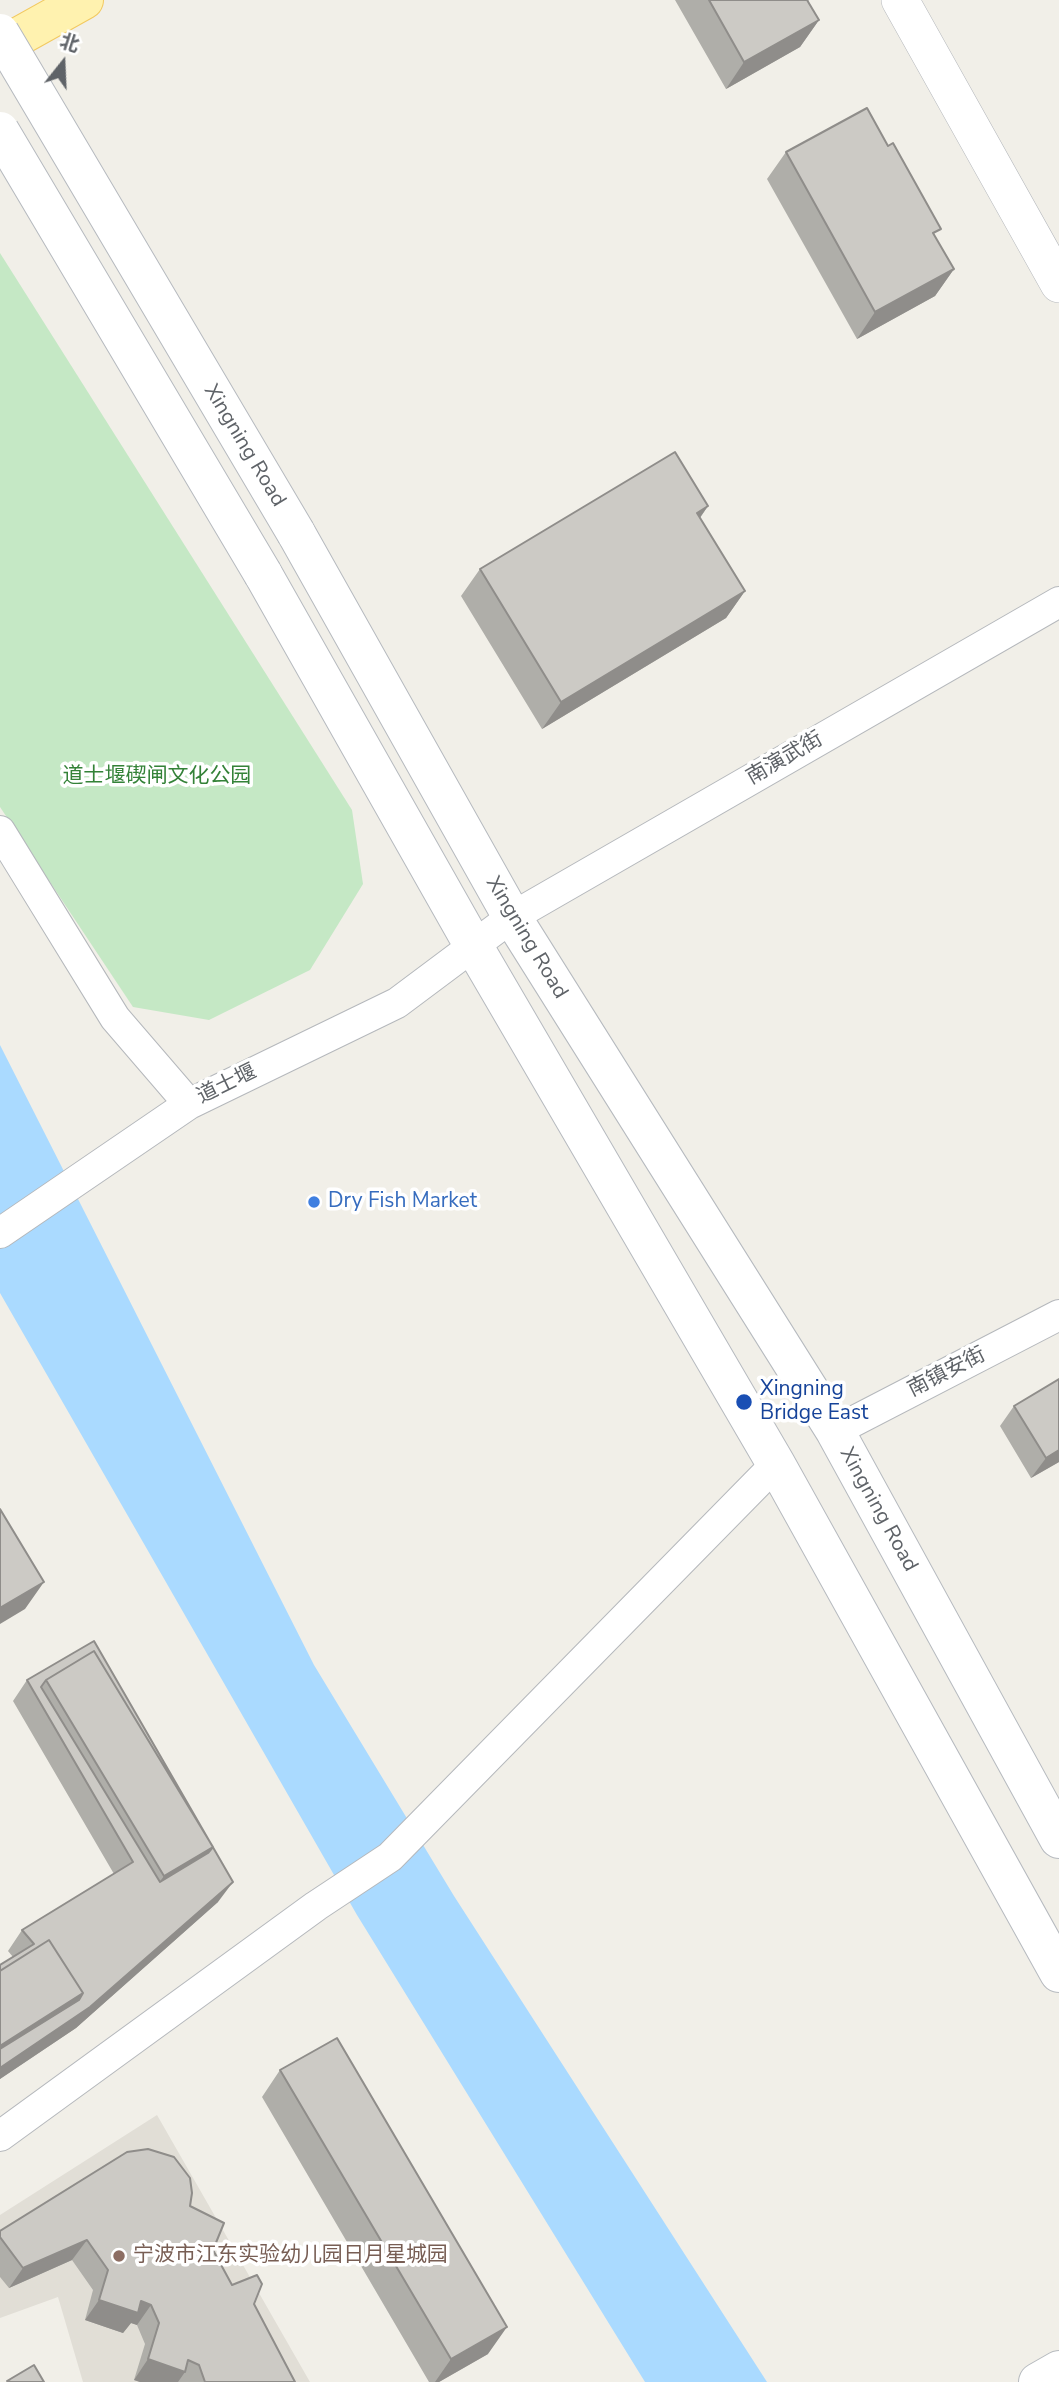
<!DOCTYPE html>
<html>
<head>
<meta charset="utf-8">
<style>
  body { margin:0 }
  #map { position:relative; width:1059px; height:2382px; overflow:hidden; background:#f1efe8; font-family:"Nunito Sans","Noto Sans SC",sans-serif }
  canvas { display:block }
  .north { position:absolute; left:28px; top:28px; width:70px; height:70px; -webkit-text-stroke:5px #fff; paint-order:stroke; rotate:18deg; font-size:19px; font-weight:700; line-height:28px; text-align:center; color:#5f6368 }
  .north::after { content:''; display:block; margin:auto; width:24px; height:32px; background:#5f6368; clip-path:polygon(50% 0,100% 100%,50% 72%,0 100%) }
</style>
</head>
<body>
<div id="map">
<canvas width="1059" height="2382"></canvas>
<div class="north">北</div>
</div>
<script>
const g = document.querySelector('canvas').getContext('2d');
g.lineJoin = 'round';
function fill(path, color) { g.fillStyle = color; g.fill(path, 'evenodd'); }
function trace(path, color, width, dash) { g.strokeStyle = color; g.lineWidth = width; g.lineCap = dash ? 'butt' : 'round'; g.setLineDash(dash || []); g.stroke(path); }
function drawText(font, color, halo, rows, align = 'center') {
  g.font = font + ' "Nunito Sans","Noto Sans SC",sans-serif'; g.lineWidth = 7; g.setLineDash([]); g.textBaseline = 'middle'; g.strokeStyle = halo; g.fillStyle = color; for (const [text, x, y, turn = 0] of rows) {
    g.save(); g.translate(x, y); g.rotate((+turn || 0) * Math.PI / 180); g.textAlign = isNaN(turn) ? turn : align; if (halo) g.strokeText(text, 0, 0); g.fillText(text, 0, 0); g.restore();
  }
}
const education = new Path2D(`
  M157 2115 310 2382H83L58 2297 0 2318V2215Z`);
const green = new Path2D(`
  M0 253 352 810 363 884 310 970 209 1020 133 1007 0 807Z`);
const water = new Path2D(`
  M0 1045 314 1665 454 1896 767 2382H645L357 1915 0 1293Z`);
const minor = new Path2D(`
  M0 831 115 1018 189 1104 397 1003 512 917 1059 602
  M0 1233 189 1104
  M835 1431 1059 1315
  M0 2136 316 1906 390 1857 776 1464`);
const tertiary = new Path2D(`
  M900 0 1059 284`);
const secondary = new Path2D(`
  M296 533 512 917 835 1431 1059 1839
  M263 574 473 945 776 1464 1059 1973
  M1038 2382 1059 2370`);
const primary = new Path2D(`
  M0 47 84 0`);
const secondaryBridge = new Path2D(`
  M0 33 296 533
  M0 131 263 574`);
const wall = new Path2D(`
  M675 0H809L808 1 819 20 800 47 726 89Z
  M786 152 935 237 954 269 935 296 857 339 767 179Z
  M708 506 700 518 745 591 726 618 542 729 461 596 480 569Z
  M1014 1406 1059 1462 1031 1478 1000 1426Z
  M94 1641 218 1902 76 2028 0 2079V1965L13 1957 8 1951 22 1930 114 1874 13 1701 27 1680Z
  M280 2070 488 2354 439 2382H429L262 2097Z
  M190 2206 232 2285 254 2304 295 2382H140L134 2380 145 2344 137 2325 131 2323 123 2333 85 2320 93 2290 72 2260 9 2288 0 2277V2231Z`);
const shadedWall = new Path2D(`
  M819 20 800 47 726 89 744 62Z
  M954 269 935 296 857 339 875 312Z
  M708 506 689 533 697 513Z
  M745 591 726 618 542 729 561 702Z
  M1059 1450V1462L1031 1478 1046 1458Z
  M44 1582 25 1609 0 1624V1608Z
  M213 1847 194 1874 145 1902 164 1876Z
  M233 1882 218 1902 76 2028 0 2079V2068Z
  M83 1993 64 2020 0 2061V2046Z
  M87 2240 72 2260 9 2288 23 2268Z
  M99 2300 141 2301 151 2305 137 2325 131 2323 123 2333 85 2320Z
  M507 2327 488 2354 439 2382H435L451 2359Z
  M148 2359 185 2372 178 2382H140L134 2380Z`);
const building = new Path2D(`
  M709 0H807L819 20 744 62Z
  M867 108 888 146 893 143 941 229 933 233 954 269 875 312 786 152Z
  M675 452 708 506 697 513 745 591 561 702 480 569Z
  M1059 1379V1450L1046 1458 1014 1406Z
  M0 1509 44 1582 0 1608Z
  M94 1641 233 1882 90 2007 0 2068V2049L79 2000 83 1993 49 1940 0 1971V1965L34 1944 22 1930 133 1862 27 1680ZM94 1651 213 1847 208 1853 160 1882 41 1687 46 1680Z
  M94 1651 213 1847 164 1876 46 1680Z
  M49 1940 83 1993 0 2046V1971Z
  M337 2038 507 2327 451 2359 280 2070Z
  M148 2149 174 2157 190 2178 192 2193 190 2206 224 2223 213 2250 232 2285 257 2275 262 2284 254 2304 295 2382H205L199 2365 188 2360 185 2372 148 2359 159 2323 151 2305 141 2301 138 2313 99 2300 108 2270 87 2240 23 2268 0 2237V2231L127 2152Z
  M34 2365 44 2382H11L7 2381Z`);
const markers = [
  [314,1202,7,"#3f7fe0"],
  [744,1402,9,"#1a4fb4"],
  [119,2256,7,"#8d6e63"]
];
const streetNames = [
  ["Xingning Road",244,446,59],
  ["南演武街",785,759,-30],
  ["Xingning Road",526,938,59],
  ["道士堰",227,1085,-26],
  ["南镇安街",947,1373,-27],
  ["Xingning Road",878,1510,61]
];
const parkNames = [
  ["道士堰碶闸文化公园",157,777]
];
const shopNames = [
  ["Dry Fish Market",328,1202]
];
const transitNames = [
  ["Xingning",760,1390],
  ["Bridge East",760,1414]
];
const educationNames = [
  ["宁波市江东实验幼儿园日月星城园",133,2256]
];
fill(education, '#e1ded6');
fill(green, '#c5e8c5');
fill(water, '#aadaff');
trace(minor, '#b5b8bc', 32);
trace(tertiary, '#b5b8bc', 38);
trace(secondary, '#b6babf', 40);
trace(primary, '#f2c960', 40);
trace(minor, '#fff', 30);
trace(tertiary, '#fff', 37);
trace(secondary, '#fff', 38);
trace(primary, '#fff2af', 38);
trace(secondaryBridge, '#b6babf', 40, []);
trace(secondaryBridge, '#fff', 38);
fill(wall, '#afaea9');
fill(shadedWall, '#8f8d8a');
fill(building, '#cccac5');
trace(building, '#8f8d8a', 2);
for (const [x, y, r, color] of markers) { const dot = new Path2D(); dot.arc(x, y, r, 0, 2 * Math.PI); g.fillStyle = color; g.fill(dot); trace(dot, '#fff', 2.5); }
drawText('21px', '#5f6368', '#fff', streetNames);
drawText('21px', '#348238', '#fff', parkNames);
drawText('21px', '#366cbe', '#fff', shopNames, 'left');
drawText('21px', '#164399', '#fff', transitNames, 'left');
drawText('21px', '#785e54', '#fff', educationNames, 'left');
</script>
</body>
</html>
